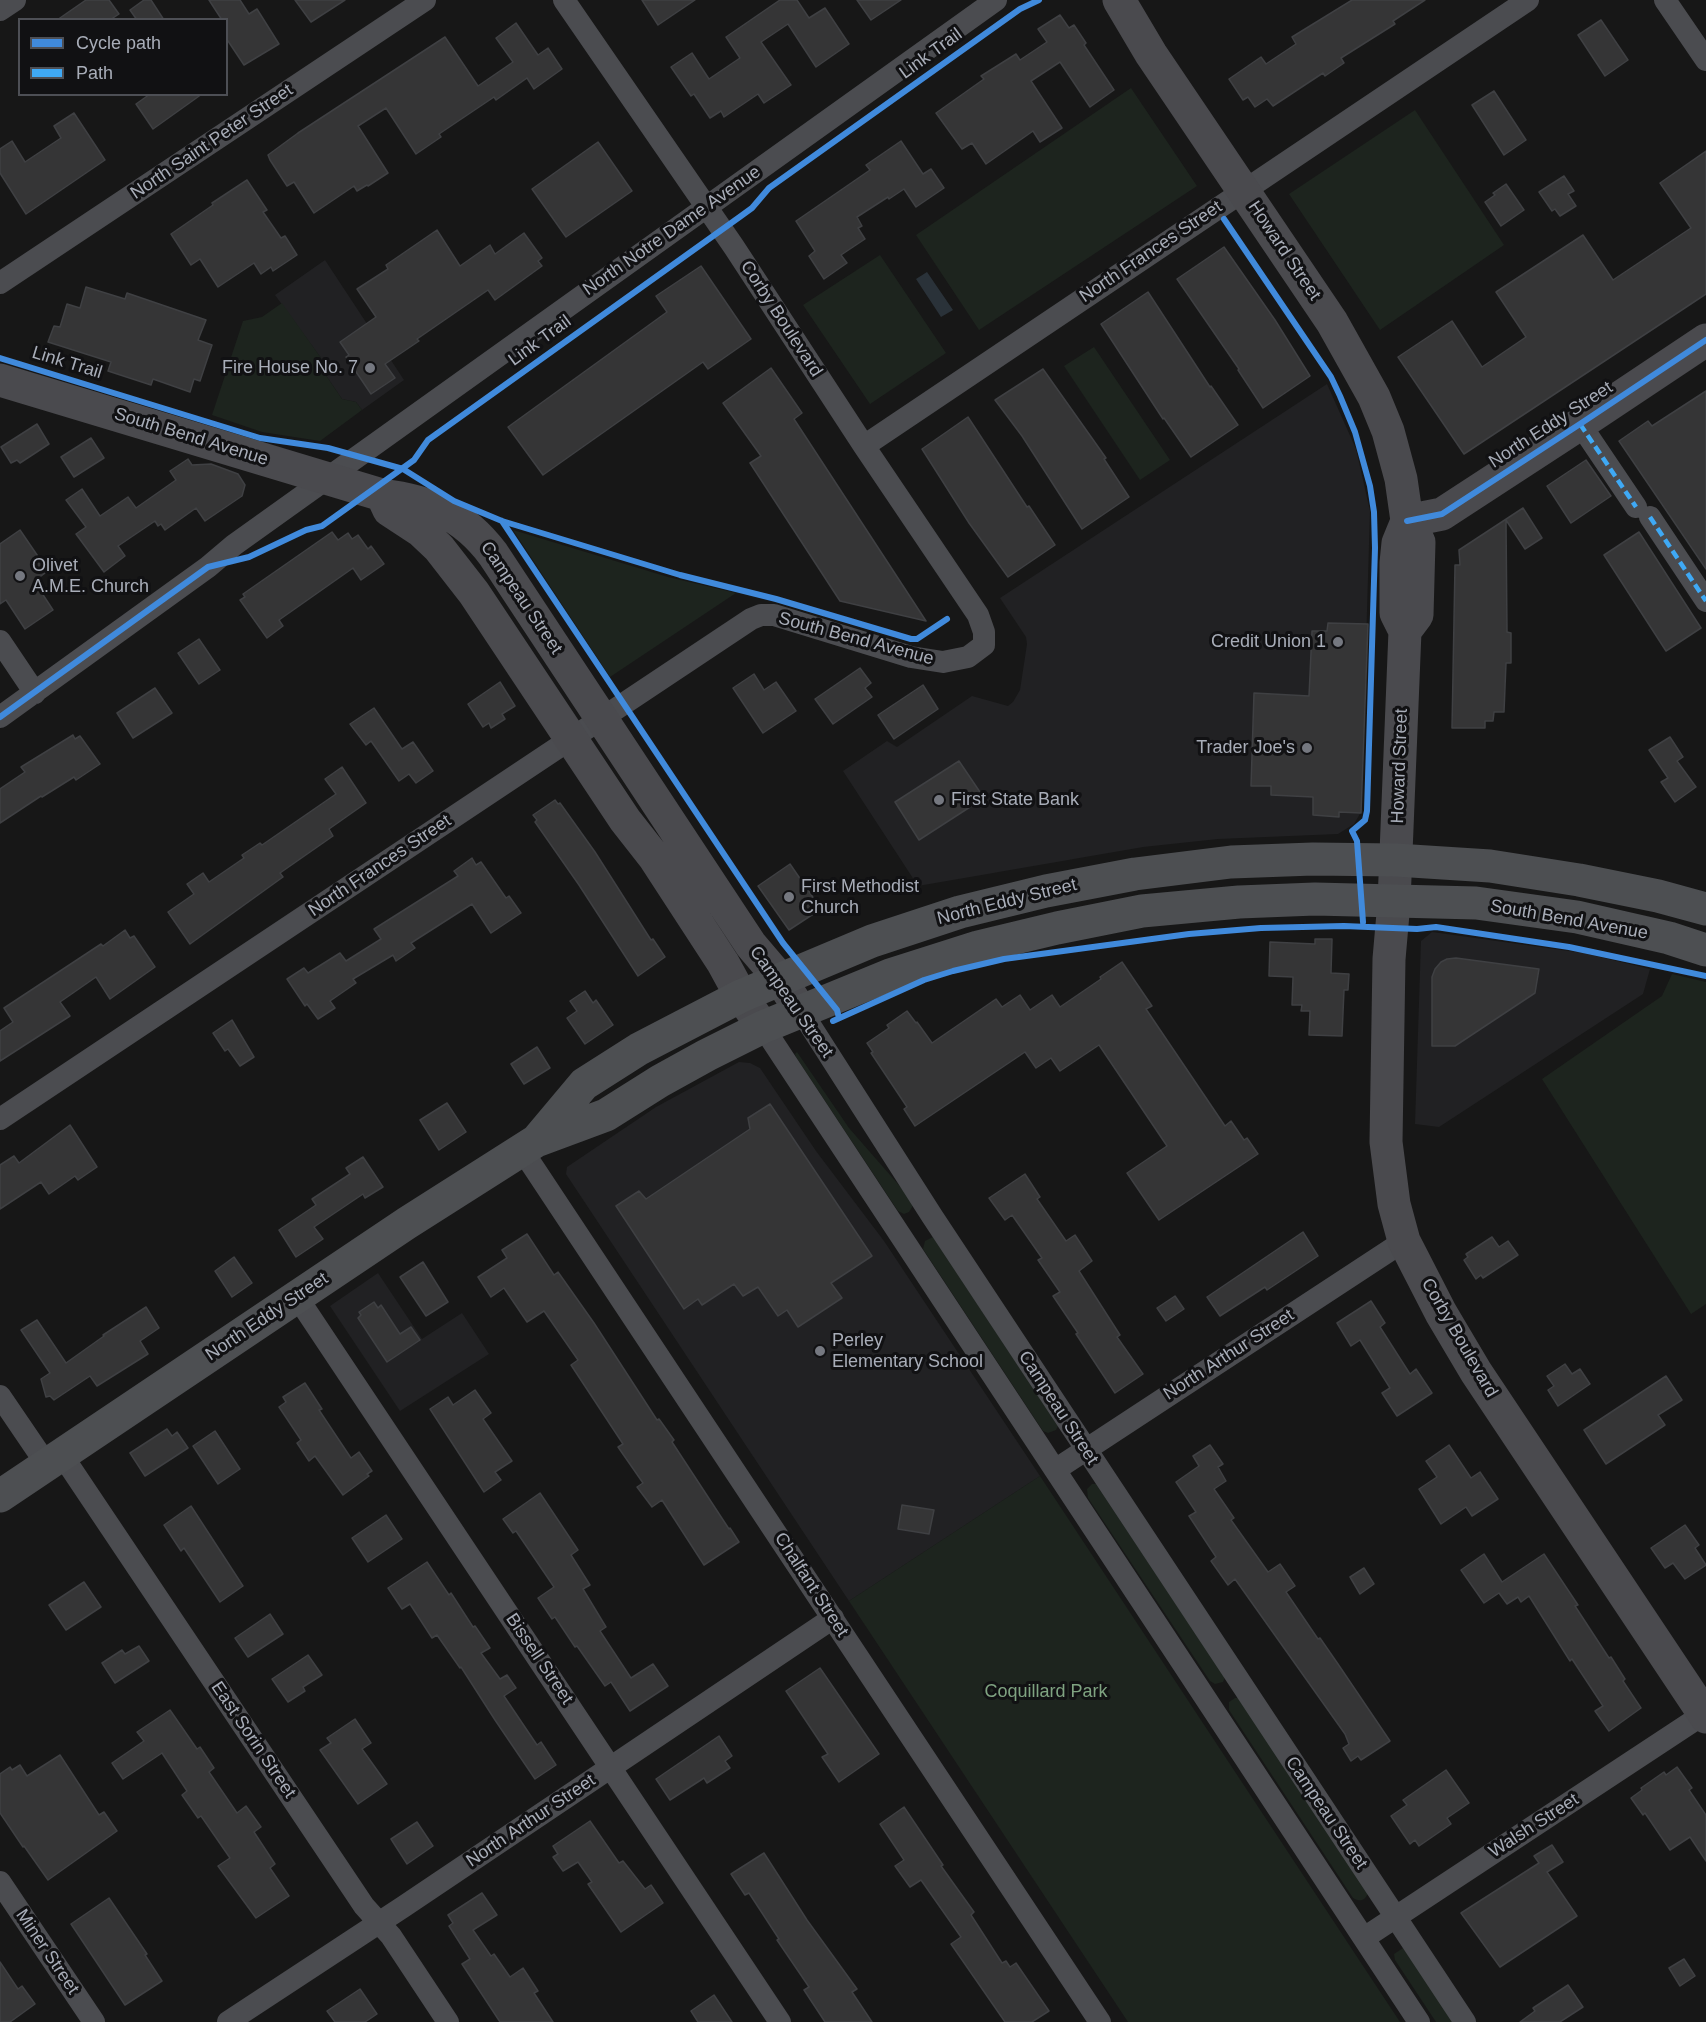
<!DOCTYPE html>
<html>
<head>
<meta charset="utf-8">
<style>
  body { margin:0 }
  #map { position:relative; width:1706px; height:2022px; overflow:hidden; background:#171717; font-family:Arial,sans-serif }
  canvas { display:block }
  .legend { position:absolute; left:18px; top:18px; width:210px; height:78px; box-sizing:border-box; background:#111113; border:2px solid #4d4f55; margin:0; padding:8px 10px; list-style:none; font-size:18px; color:#a8adb8 }
  .legend li { display:flex; align-items:center; gap:12px; height:30px }
  .legend b { width:30px; border:2px solid #4d4f55 }
</style>
</head>
<body>
<div id="map">
<canvas width="1706" height="2022"></canvas>
<ul class="legend">
<li><b style="height:8px;background:#408adc"></b>Cycle path</li>
<li><b style="height:8px;background:#3fa9f5"></b>Path</li>
</ul>
</div>
<script>
const g = document.querySelector('canvas').getContext('2d');
g.lineJoin = 'round';
function fill(path, color) { g.fillStyle = color; g.fill(path, 'evenodd'); }
function trace(path, color, width, dash) { g.strokeStyle = color; g.lineWidth = width; g.lineCap = dash ? 'butt' : 'round'; g.setLineDash(dash || []); g.stroke(path); }
function drawText(font, color, halo, rows, align = 'center') {
  g.font = font + ' Arial,sans-serif'; g.lineWidth = 6; g.setLineDash([]); g.textBaseline = 'middle'; g.strokeStyle = halo; g.fillStyle = color; for (const [text, x, y, turn = 0] of rows) {
    g.save(); g.translate(x, y); g.rotate((+turn || 0) * Math.PI / 180); g.textAlign = isNaN(turn) ? turn : align; if (halo) g.strokeText(text, 0, 0); g.fillText(text, 0, 0); g.restore();
  }
}
const built = new Path2D(`
  M325 260 404 380 362 410 356 402 342 399 323 371 321 358 275 295Z
  M1327 384 1356 449 1370 511 1361 812 1354 824 1338 834 1218 839 1143 847 918 886 843 771 887 741 897 747 972 696 1008 706 1013 702 1020 690 1027 644 1026 637 1000 598Z
  M1432 932 1583 953 1650 969 1643 994 1439 1127 1415 1124 1421 941Z
  M739 1062 750 1063 760 1068 816 1151 884 1241 1040 1476 849 1601 566 1174 567 1167 656 1107Z
  M378 1273 422 1339 462 1313 489 1354 400 1411 330 1306Z`);
const green = new Path2D(`
  M1131 88 1197 186 979 330 916 235Z
  M1415 110 1504 245 1380 330 1289 194Z
  M880 255 946 353 870 404 803 305Z
  M282 303 321 358 323 371 342 399 356 402 362 410 320 441 262 432 212 415 243 321 262 317Z
  M1094 347 1170 460 1140 480 1064 366Z
  M513 530 668 577 736 593 610 677Z
  M1672 974 1706 982V1304L1691 1314 1542 1079 1662 996Z
  M797 1052 849 1128 911 1199 914 1204 909 1212 904 1214 898 1211 796 1057 795 1054Z
  M933 1237 1058 1426 1056 1430 1048 1433 1043 1431 923 1249 925 1241Z
  M1040 1476 1400 2022H1128L849 1601Z
  M1092 1484H1096L1225 1677 1223 1682 1215 1684 1210 1681 1088 1498 1087 1489Z
  M1235 1698H1239L1368 1893C1365 1901 1360 1902 1353 1898L1229 1710V1702Z
  M1403 1948 1457 2022H1436L1395 1960 1394 1954Z`);
const water = new Path2D(`
  M927 272 953 310 941 317 916 279Z`);
const building = new Path2D(`
  M86 0H109L119 14 110 20H57Z
  M144 0H151L164 20H137L130 10Z
  M209 0H240L249 14 257 9 279 44 244 65 226 38V20H222Z
  M295 0H345L311 22Z
  M642 0H695L658 25Z
  M780 0H797L809 18 825 8 849 44 816 67 788 24 761 42 791 85 764 103 758 94 724 117 721 111 710 118 694 94 691 96 671 67 692 53 709 79 740 58 726 37Z
  M857 0H901L871 20Z
  M1352 0H1425L1393 21 1395 24 1341 58 1344 63 1325 76 1323 73 1273 106 1267 99 1255 107 1248 97 1243 100 1229 79 1261 57 1266 64 1296 44 1292 37Z
  M1060 15 1069 28 1074 25 1086 43 1084 45 1114 90 1090 107 1060 62 1031 81 1062 128 1040 142 1033 131 986 164 972 143 962 149 936 113 984 79 981 76 1016 54 1020 60 1047 42 1038 29Z
  M1601 20 1628 60 1605 76 1578 35Z
  M516 23 538 55 548 48 562 69 534 89 527 78 496 100 494 97 439 134 441 137 416 154 386 108 358 126 388 173 368 186 367 185 357 191 354 186 314 213 294 182 287 186 270 160 268 155 298 133 445 37 478 86 513 62 496 38Z
  M1494 91 1526 140 1504 155 1472 105Z
  M150 94H202L153 129 136 104Z
  M74 113 105 160 26 214 0 173V149L12 141 25 162 61 138 54 126Z
  M901 141 923 174 931 169 944 188 916 207 904 189 889 199 888 197 857 217 862 226 858 228 865 239 841 255 847 263 824 279 809 256 815 251 796 221 870 170 866 165Z
  M598 142 632 191 566 237 532 189Z
  M1706 151V294L1464 454 1398 357 1452 321 1482 367 1526 337 1496 292 1583 235 1613 280 1691 228 1660 183Z
  M1564 176 1574 191 1568 194 1576 206 1560 216 1555 209 1552 211 1539 192Z
  M247 180 267 210 263 212 281 238 285 236 297 255 273 271 271 267 261 274 254 263 218 287 200 259 191 265 171 234 213 205 212 203Z
  M1506 184 1524 210 1501 226 1485 202 1495 195 1493 193Z
  M437 230 460 266 490 245 495 254 524 233 542 258 538 261 542 266 495 300 488 290 417 339 419 341 385 364 395 378 371 394 346 357 349 355 340 342 376 317 357 289 388 269 386 265Z
  M1224 247 1275 320 1310 376 1263 408 1238 370 1239 369 1177 279Z
  M701 266 751 339 708 369 703 362 543 475 508 427 667 312 656 296Z
  M86 287 125 299 127 293 206 320 198 340 212 345 200 381 194 379 190 392 153 379 151 385 108 371 111 362 48 342 54 326 60 327 67 304 80 308Z
  M1148 292 1210 387 1211 386 1238 425 1191 457 1164 418 1163 419 1101 324Z
  M771 368 802 413 794 419 926 621 840 601 750 463 761 456 723 403Z
  M1043 369 1094 441 1106 458 1104 459 1129 497 1082 529 1022 436 995 400Z
  M1706 391V569L1619 441 1648 421 1652 426Z
  M968 417 1027 507 1029 506 1055 545 1008 577 969 523 922 449Z
  M37 424 49 444 20 463 17 460 11 463 1 447Z
  M91 438 104 458 74 477 61 457Z
  M188 459 192 465 211 464 238 474 245 485 242 496 205 521 196 508 165 530 161 524 158 526 155 521 118 546 125 556 104 572 76 534 86 527 66 500 82 489 100 516 128 497 136 508 176 480 170 471Z
  M1586 460 1611 496 1571 523 1547 486Z
  M1523 508 1542 538 1525 549 1506 520 1507 632 1511 633V663H1506L1504 712H1494L1493 721H1485V728H1452L1455 565H1460L1459 550Z
  M20 530 48 571 34 581 53 610 25 629 6 600 0 604V544Z
  M332 532 338 540 348 533 352 539 358 535 368 549 371 546 384 564 361 580 353 568 279 620 283 626 267 638 240 600 245 597 243 594Z
  M1639 532 1701 628 1666 651 1604 555Z
  M1328 623 1368 624 1361 813 1339 812V817L1313 815V797L1271 795V786H1251L1254 693 1309 696 1312 631H1327Z
  M199 639 220 670 199 684 178 653Z
  M860 668 871 683 865 688 872 697 833 724 815 699Z
  M754 674 764 690 776 682 796 711 763 733 733 688Z
  M500 682 515 706 502 714 505 719 491 728 489 723 483 727 468 704Z
  M923 685 938 709 894 739 878 715Z
  M155 688 172 713 133 738 117 713Z
  M374 708 402 749 413 742 433 771 416 783 409 774 399 781 371 741 366 745 350 724Z
  M73 735 75 739 80 736 100 764 76 780 74 777 42 797 41 796 0 823V789L25 772 21 767Z
  M1670 737 1683 757 1677 761 1696 787 1675 802 1661 782 1668 778 1649 750Z
  M959 761 984 798 919 840 895 802Z
  M342 767 366 803 329 829 333 836 280 873 283 877 190 944 168 912 194 894 187 884 203 873 209 882 244 858 242 855 260 843 262 845 336 794 325 779Z
  M555 800 558 804 560 803 595 852 651 940 653 939 665 957 638 976 579 885 535 822 537 820 533 815Z
  M472 858 476 865 481 862 506 898 509 896 521 913 491 933 472 904 411 943 415 948 396 961 393 955 353 979 356 983 330 1001 335 1008 318 1019 307 1004 305 1006 287 979 304 968 308 973 340 953 346 961 381 939 374 929 458 876 454 871Z
  M790 864 821 909 789 930 758 886Z
  M125 930 130 938 134 936 155 967 110 999 96 977 60 1002 70 1016 0 1061V1031L13 1022 4 1008 101 944 103 946Z
  M1315 939H1332L1331 973 1349 974 1348 990H1344L1342 1036 1309 1035 1310 1011H1301L1302 1005H1292L1293 977 1269 976 1270 942 1315 944Z
  M1456 958 1539 969 1535 993 1455 1046H1432V977L1435 969 1441 962 1447 959Z
  M1122 962 1152 1006 1146 1009 1225 1126 1231 1121 1244 1140 1247 1138 1258 1154 1159 1220 1127 1173 1167 1146 1099 1045 1060 1071 1051 1058 1036 1068 1025 1052 915 1126 904 1109 907 1107 871 1053 873 1052 867 1043 889 1028 887 1025 907 1011 916 1023 917 1022 932 1043 996 999 1002 1007 1020 995 1030 1010 1052 995 1060 1007 1101 979 1100 977Z
  M585 991 593 1003 596 1000 613 1025 585 1044 567 1018 577 1011 570 1001Z
  M232 1020 254 1057 240 1066 228 1049 225 1051 213 1033Z
  M537 1047 550 1068 524 1084 511 1064Z
  M447 1103 466 1132 439 1150 420 1120Z
  M770 1104 872 1256 831 1283 842 1298 798 1327 787 1310 778 1316 758 1287 743 1296 734 1284 702 1305 698 1299 684 1309 616 1206 639 1191 646 1199 750 1129 748 1118Z
  M70 1125 97 1167 78 1180 75 1176 49 1194 41 1182 0 1209V1165L14 1156 19 1163Z
  M363 1157 383 1187 365 1198 363 1194 314 1227 323 1239 296 1257 279 1230 316 1205 312 1199 350 1174 346 1168Z
  M1025 1174 1040 1197 1037 1199 1066 1241 1075 1235 1092 1261 1079 1271 1120 1335 1117 1337 1143 1374 1115 1393 1076 1334 1078 1333 1053 1296 1060 1292 1038 1260 1042 1258 1012 1215 1005 1220 989 1198Z
  M1303 1232 1318 1256 1267 1290 1265 1287 1220 1316 1207 1297Z
  M527 1234 554 1275 558 1272 594 1323 657 1420 659 1419 674 1440 672 1442 729 1529 730 1528 739 1542 704 1565 662 1500 652 1507 637 1487 643 1483 618 1447 623 1444 571 1365 578 1360 544 1311 527 1322 504 1288 491 1297 478 1277 507 1258 502 1250Z
  M1492 1237 1499 1247 1508 1241 1518 1255 1483 1278 1481 1275 1476 1279 1464 1260 1468 1257 1466 1254Z
  M234 1257 252 1283 232 1297 215 1271Z
  M423 1262 448 1302 426 1316 400 1277Z
  M1175 1296 1184 1309 1166 1321 1157 1308Z
  M1371 1301 1385 1323 1380 1327 1410 1374 1416 1369 1432 1393 1397 1416 1382 1393 1390 1388 1360 1340 1351 1346 1337 1323Z
  M374 1302 378 1308 381 1305 400 1334 411 1327 420 1340 387 1362 358 1318 361 1315 359 1312Z
  M146 1307 159 1328 140 1341 148 1354 97 1386 90 1376 54 1400 50 1396 46 1397 41 1379 50 1373 21 1330 37 1320 66 1363 104 1336 103 1335Z
  M1565 1364 1572 1374 1580 1369 1590 1384 1558 1406 1548 1390 1554 1386 1547 1376Z
  M1666 1376 1682 1400 1658 1415 1665 1425 1606 1464 1584 1430Z
  M305 1383 322 1409 319 1410 351 1458 359 1452 372 1471 367 1474 369 1476 343 1495 315 1456 309 1461 297 1443 301 1440 279 1407 286 1402 283 1397Z
  M475 1390 491 1413 483 1419 512 1461 495 1472 501 1480 484 1492 430 1409 448 1397 453 1405Z
  M167 1429 172 1436 177 1432 188 1448 145 1476 130 1453Z
  M215 1431 240 1469 218 1484 193 1446Z
  M1210 1445 1223 1464 1218 1467 1226 1481 1214 1489 1234 1518 1231 1520 1268 1572 1280 1564 1295 1586 1286 1592 1318 1639 1320 1638 1338 1664 1390 1741 1361 1760 1358 1756 1351 1761 1343 1748 1349 1744 1345 1734 1235 1579 1228 1585 1211 1561 1216 1557 1189 1516 1196 1512 1176 1482 1199 1466 1193 1456Z
  M1449 1445 1471 1478 1480 1472 1498 1499 1472 1516 1466 1507 1441 1524 1419 1489 1437 1477 1426 1461Z
  M540 1493 578 1550 571 1555 590 1585 583 1589 606 1627 600 1631 631 1678 653 1664 668 1686 630 1711 611 1682 605 1686 577 1646 575 1647 555 1617 552 1619 538 1598 554 1587 516 1531 513 1533 503 1519Z
  M902 1505 934 1510 929 1534 898 1529Z
  M191 1506 243 1586 220 1602 184 1548 181 1551 164 1525Z
  M386 1515 402 1539 368 1562 352 1538Z
  M1685 1525 1699 1545 1695 1548 1706 1565 1685 1579 1673 1563 1665 1568 1651 1548Z
  M1484 1554 1502 1582 1544 1554 1578 1605 1575 1606 1609 1658 1611 1657 1625 1679 1623 1681 1641 1708 1609 1731 1595 1711 1603 1706 1572 1659 1570 1661 1529 1596 1521 1602 1518 1597 1507 1604 1499 1593 1484 1603 1461 1570Z
  M427 1562 449 1595 451 1593 473 1627 475 1626 490 1648 481 1653 500 1679 507 1675 516 1688 504 1696 537 1745 541 1742 556 1765 535 1779 495 1720 461 1667 460 1668 437 1635 432 1638 410 1604 402 1609 388 1588Z
  M1364 1568 1374 1584 1360 1594 1350 1577Z
  M84 1582 101 1607 66 1630 49 1605Z
  M270 1614 283 1634 248 1657 235 1638Z
  M139 1646 149 1661 115 1683 102 1663 122 1650 125 1654Z
  M308 1655 322 1675 303 1687 305 1691 288 1702 272 1679Z
  M820 1668 879 1754 839 1782 822 1757 828 1754 786 1691Z
  M170 1710 197 1749 200 1747 214 1768 209 1772 237 1813 246 1806 261 1827 254 1832 275 1864 270 1868 289 1896 256 1918 218 1866 230 1858 201 1816 198 1818 182 1795 187 1791 162 1753 123 1779 112 1763 144 1741 137 1732Z
  M355 1719 371 1743 362 1749 387 1784 358 1804 320 1750 331 1743 327 1738Z
  M719 1736 732 1756 725 1761 730 1768 707 1783 704 1778 670 1800 656 1779Z
  M60 1755 99 1815 104 1812 117 1831 48 1880 24 1846 23 1847 0 1813V1774L10 1767 12 1770 20 1765 27 1776Z
  M1677 1767 1692 1788 1689 1790 1706 1815V1861L1690 1837 1670 1850 1645 1813 1643 1815 1631 1798 1642 1790 1641 1788 1664 1772 1666 1775Z
  M1446 1770 1469 1803 1447 1818 1451 1824 1419 1846 1415 1840 1410 1844 1391 1816 1407 1805 1403 1800Z
  M904 1807 943 1865 941 1866 974 1912 971 1915 1002 1963 1006 1961 1010 1967 1016 1963 1049 2011 1032 2022H1005L951 1944 961 1937 921 1880 910 1887 895 1866 904 1860 880 1824Z
  M590 1821 619 1863 623 1861 645 1889 651 1885 663 1903 621 1932 588 1884 592 1882 578 1862 563 1871 553 1857 558 1854 553 1846Z
  M417 1822 433 1846 407 1864 391 1839Z
  M1552 1845 1563 1862 1547 1872 1577 1916 1500 1967 1461 1913 1539 1863 1534 1856Z
  M764 1853 807 1920 857 1989 852 1992 872 2022H825L804 1990 809 1987 777 1940 779 1939 749 1893 745 1895 731 1874Z
  M482 1893 497 1915 473 1930 491 1956 494 1954 510 1977 523 1968 538 1991 534 1993 553 2022H500L462 1964 470 1959 449 1926 453 1923 448 1915Z
  M109 1898 147 1954 145 1955 162 1981 125 2005 71 1924Z
  M1684 1959 1695 1976 1680 1986 1669 1968Z
  M0 1962 18 1989 22 1986 35 2004 10 2022H0Z
  M1568 1985 1583 2007 1560 2022H1520L1535 2011 1533 2008Z
  M360 1989 377 2014 365 2022H335L327 2011Z
  M714 1995 732 2022H698L691 2011Z`);
const street = new Path2D(`
  M1665 0 1706 60
  M0 10 15 0
  M0 283 425 0
  M1580 424 1636 507
  M864 446 1528 0
  M1650 517 1706 601
  M0 641 35 693
  M0 717 208 567 234 545 996 0
  M801 1011 932 1216 1465 2022
  M763 1027 1419 2022
  M0 1119 751 619 761 615H774L911 657 943 662 968 657 984 645V632L978 615 864 446 734 247 564 0
  M522 1150 1100 2022
  M297 1297 780 2022
  M0 1396 47 1465
  M62 1455 364 1906 391 1936 448 2022
  M1055 1470 1404 1241
  M0 1882 94 2022
  M1364 1938 1704 1714
  M228 2022 403 1907 833 1618`);
const secondary = new Path2D(`
  M1119 0 1151 54 1332 322 1374 397 1388 431 1401 479 1407 521 1419 542 1417 615 1405 631 1396 613V563L1398 543 1407 521
  M0 380 382 495C429 501 463 514 493 554L751 945 780 979 801 1011
  M382 495 389 510 421 531 439 548 474 593 625 820 654 857 723 963 741 996 763 1027
  M1407 521 1442 514 1580 424 1706 340
  M1405 631 1394 902 1389 959 1386 1142 1394 1204 1404 1241 1441 1313 1476 1372 1706 1717`);
const primary = new Path2D(`
  M537 1140 584 1084 639 1049 741 996 872 941 960 912 1046 891 1135 874 1231 862 1313 859 1396 860 1490 866 1579 880 1658 896 1706 909
  M0 1496 407 1223 536 1141 606 1115 660 1081 707 1055 763 1027 890 975 978 947 1057 928 1142 911 1239 902 1315 899 1476 903 1577 917 1669 938 1706 950`);
const quiet = new Path2D(`
  M1580 424 1636 507
  M1650 517 1706 601`);
const cycleway = new Path2D(`
  M1224 219 1331 377 1340 396 1355 432 1370 486 1374 512 1375 548 1367 811 1365 820 1352 831 1357 841 1363 922
  M0 358 260 438 328 448 403 469 454 501 502 521 680 575 776 599 911 639H917L947 619
  M502 521 783 943 837 1010 839 1018
  M1407 521 1442 514 1580 424 1706 340
  M0 717 208 567 249 557 306 530 322 526 414 460 428 440 741 216 752 208 769 188 1020 9 1039 0
  M833 1021 924 980 953 971 1004 959 1189 934 1261 928 1344 926 1417 929 1436 927 1569 947 1706 976`);
const markers = [
  [370,368,6,"#757880"],
  [20,576,6,"#757880"],
  [1338,642,6,"#757880"],
  [1307,748,6,"#757880"],
  [939,800,6,"#757880"],
  [789,897,6,"#757880"],
  [820,1351,6,"#757880"]
];
const streetNames = [
  ["Link Trail",931,54,-36],
  ["North Saint Peter Street",212,142,-34],
  ["North Notre Dame Avenue",672,231,-35],
  ["Howard Street",1284,251,56],
  ["North Frances Street",1151,252,-34],
  ["Corby Boulevard",781,319,57],
  ["Link Trail",540,341,-36],
  ["Link Trail",67,363,17],
  ["North Eddy Street",1551,425,-33],
  ["South Bend Avenue",191,437,17],
  ["Campeau Street",521,598,56],
  ["South Bend Avenue",856,639,15],
  ["Howard Street",1400,766,-88],
  ["North Frances Street",380,866,-34],
  ["North Eddy Street",1007,902,-14],
  ["South Bend Avenue",1569,920,10],
  ["Campeau Street",791,1002,55],
  ["North Eddy Street",267,1317,-34],
  ["Corby Boulevard",1459,1338,60],
  ["North Arthur Street",1229,1355,-33],
  ["Campeau Street",1058,1408,57],
  ["Chalfant Street",811,1585,57],
  ["Bissell Street",539,1659,56],
  ["East Sorin Street",253,1740,56],
  ["Campeau Street",1326,1813,56],
  ["North Arthur Street",531,1821,-34],
  ["Walsh Street",1534,1826,-33],
  ["Miner Street",47,1952,56]
];
const poiNames = [
  ["Fire House No. 7",358,368,"right"],
  ["Olivet",32,566],
  ["A.M.E. Church",32,587],
  ["Credit Union 1",1326,642,"right"],
  ["Trader Joe's",1295,748,"right"],
  ["First State Bank",951,800],
  ["First Methodist",801,887],
  ["Church",801,908],
  ["Perley",832,1341],
  ["Elementary School",832,1362]
];
const parkNames = [
  ["Coquillard Park",1046,1692]
];
fill(built, '#212123');
fill(green, '#1d241e');
fill(water, '#2a3239');
fill(building, '#353536');
trace(building, '#3f4043', 1.5);
trace(street, '#4b4c50', 22);
trace(secondary, '#4a4a4e', 33);
trace(primary, '#4d4f52', 33);
trace(quiet, '#3fa9f5', 4.5, [9, 4.5]);
trace(cycleway, '#408adc', 6);
for (const [x, y, r, color] of markers) { const dot = new Path2D(); dot.arc(x, y, r, 0, 2 * Math.PI); g.fillStyle = color; g.fill(dot); trace(dot, '#111113', 2); }
drawText('18px', '#a8adb8', '#111113', streetNames);
drawText('18px', '#a8adb8', '#111113', poiNames, 'left');
drawText('18px', '#7fa381', '#111113', parkNames);
</script>
</body>
</html>
